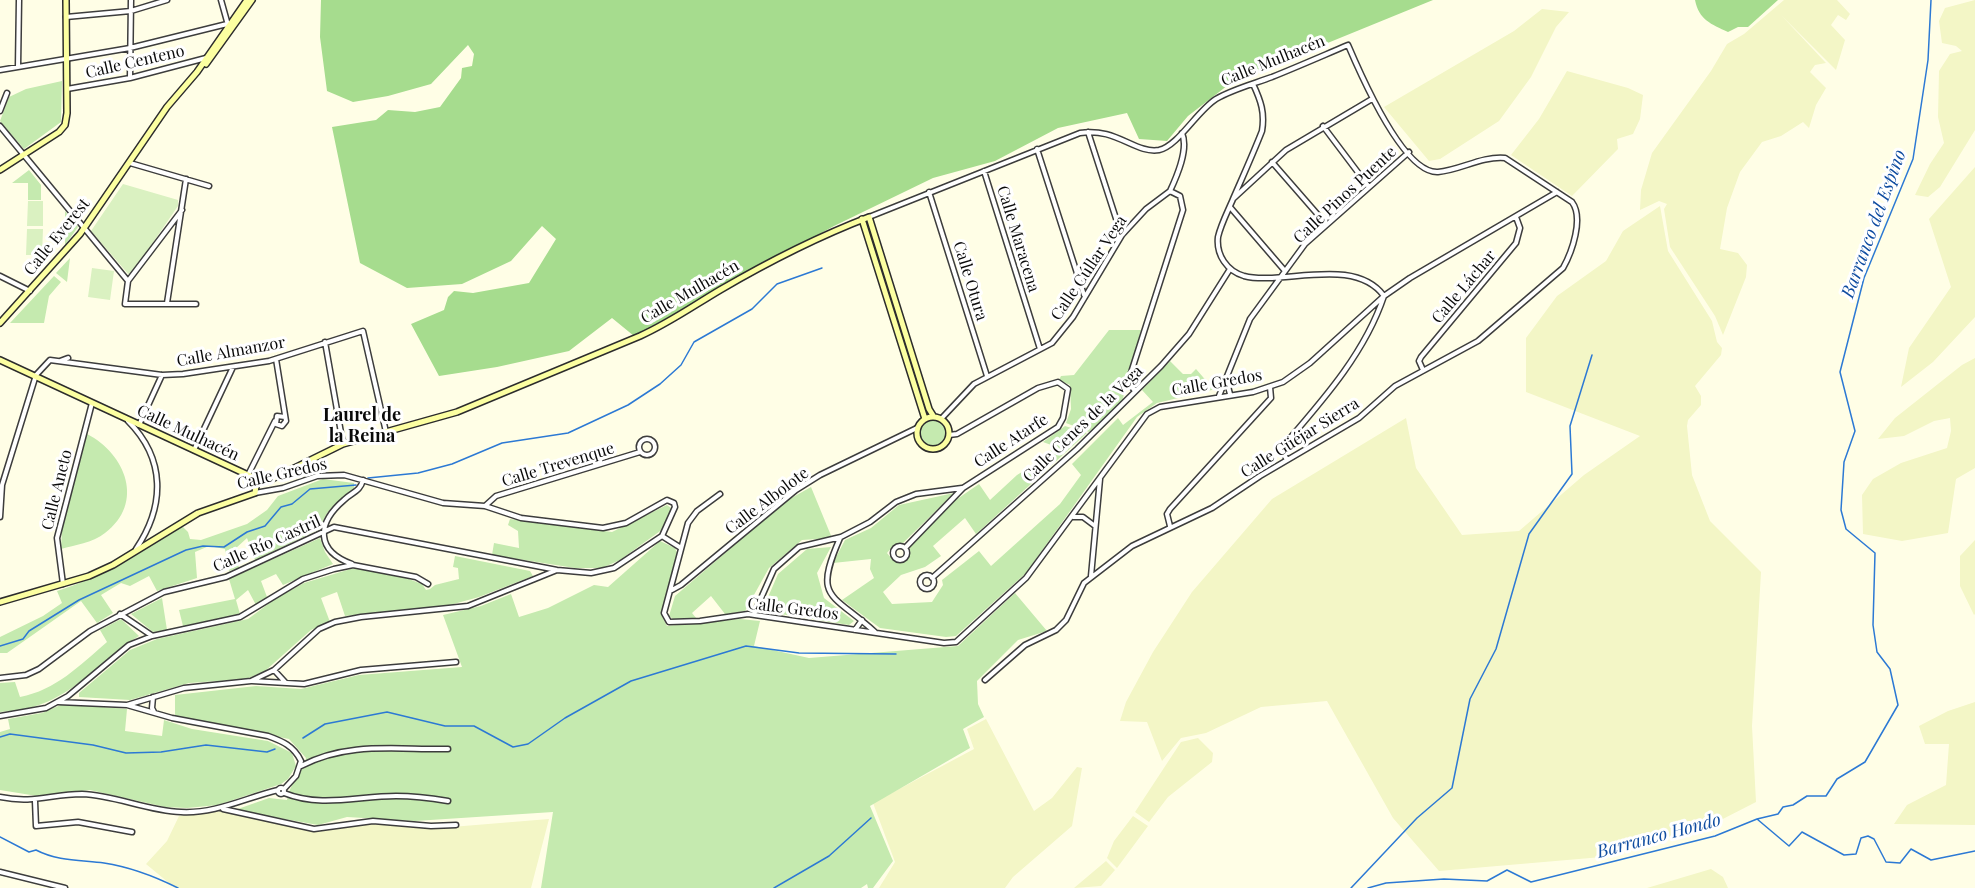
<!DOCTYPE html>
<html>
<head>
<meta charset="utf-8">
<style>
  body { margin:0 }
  canvas { display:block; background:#fffee6 }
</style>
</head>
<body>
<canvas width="1975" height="888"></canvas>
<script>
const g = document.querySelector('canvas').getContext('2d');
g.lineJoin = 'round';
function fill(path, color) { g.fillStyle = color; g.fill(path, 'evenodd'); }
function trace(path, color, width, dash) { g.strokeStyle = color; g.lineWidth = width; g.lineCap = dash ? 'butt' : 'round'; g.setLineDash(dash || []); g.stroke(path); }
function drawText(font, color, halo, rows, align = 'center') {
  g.font = font + ' "Playfair Display",serif'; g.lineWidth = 6; g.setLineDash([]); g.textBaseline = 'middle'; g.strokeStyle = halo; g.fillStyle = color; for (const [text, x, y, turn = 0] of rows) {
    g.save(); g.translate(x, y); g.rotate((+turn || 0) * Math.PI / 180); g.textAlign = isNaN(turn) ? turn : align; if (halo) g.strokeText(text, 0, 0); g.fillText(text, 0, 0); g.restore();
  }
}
const farmland = new Path2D(`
  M1784 0H1837L1850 14 1846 20 1838 15 1831 25 1845 40 1836 70 1781 15 1826 63 1815 65 1810 72 1826 88 1816 105 1809 128 1803 122 1781 136 1762 142 1740 172 1727 208 1720 249 1738 253 1747 265 1746 277 1723 335 1715 316 1670 247 1664 209 1667 204 1659 201 1640 210 1641 190 1652 153 1711 71 1727 44 1744 34Z
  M1975 0V130L1940 187 1928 197 1915 195 1930 164 1944 143 1938 117 1939 71 1950 54 1962 51 1956 46 1942 43 1939 21 1945 8Z
  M1542 9 1569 12 1556 27 1531 77 1499 121 1440 159 1429 161 1384 107 1514 31Z
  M1567 71 1628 88 1643 95 1640 119 1633 134 1617 139 1618 149 1572 196 1511 155 1539 119Z
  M1975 167V317L1933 362 1901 387 1909 348 1951 287 1929 219Z
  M1660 206 1668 251 1712 321 1717 342 1722 348 1721 355 1695 386 1701 396V405L1688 420 1687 426 1692 475 1710 521 1761 572 1752 726 1756 802 1715 823 1602 857 1439 871 1393 818 1327 701 1261 707 1206 733 1181 738 1162 761 1147 722 1120 721 1126 702 1153 652 1192 592 1272 499 1406 418 1416 468 1462 535 1519 531 1584 475 1640 436 1526 392V338L1557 296 1606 261 1623 231Z
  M1975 358V468L1956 479 1948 533 1902 541 1863 534 1862 495 1873 479 1901 463 1947 448 1951 431 1950 418 1934 421 1904 436 1878 439 1895 418 1962 365Z
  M1975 540V614L1974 615 1960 586V556Z
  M1975 702V825L1894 824 1907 805 1946 785 1949 744H1925L1919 726 1948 711Z
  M986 719 1034 811 1052 798 1077 767 1082 768 1072 826 1013 877 1005 888H879L895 862 873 803 974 749 967 729Z
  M1198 738 1213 753 1212 762 1168 797 1149 822 1135 812 1181 742Z
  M224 811 317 832 371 824 427 829 549 819 531 888H175L146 864 167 841 179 816Z
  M1133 816 1148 826 1117 868 1107 858 1114 841Z
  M1106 861 1115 870 1101 886 1074 888Z
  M1711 869 1723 877 1728 888H1647Z`);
const green = new Path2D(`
  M62 81 61 122 24 149 0 121 9 97 26 89Z
  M29 170 41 185V200H28V183H12Z
  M65 211 78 227 65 245Z
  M70 258 67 282 56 273Z
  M54 276 61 282 49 296 44 323H10Z
  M1109 330H1141L1122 402 1089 432 1066 423 1071 409 1070 385 1059 380 1061 376 1074 375Z
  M1170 361 1183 374H1191L1196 369 1209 384 1221 374 1216 389 1157 403 1137 417 1026 573 956 636 946 637 880 628 842 600 874 578 870 569 871 559 833 563 845 540 871 528 899 505 954 493 903 543 893 546 887 553 893 560 903 562 909 556 910 547 950 504 979 484 990 500 1017 475 1046 457 1054 446 1043 442 1065 426 1087 433 976 534 965 518 933 546 941 556 925 567 901 575 883 592 892 604 932 602 943 585 942 580 979 551 991 566 1060 504 1081 475 1072 464 1118 418 1123 425 1153 402 1142 390Z
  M920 433a13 13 0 1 1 26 0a13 13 0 1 1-26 0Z
  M87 434C126 454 145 503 105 533 92 543 75 545 61 549L62 529Z
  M323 479 354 483V490C337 501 326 509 320 529L255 560 247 538 235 549 239 568 229 571 225 549 209 546 195 552 197 578 157 591 149 576 130 586 121 583 101 595 113 613 97 623 81 601 7 653H0V637L43 616 62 603 57 591C103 577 142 552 182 526L188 532 190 539 201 540 247 524 267 510 278 496Z
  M811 487 832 538 802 540 769 568 745 611 725 614 711 596 692 613 697 619 676 621 669 616 675 596 786 501Z
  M667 505 671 508 663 529 620 560 602 568H575L492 555 494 543 519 548 518 531 508 525 510 519 612 532Z
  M320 538 325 552 333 564 283 585 276 574 261 581 267 597 256 605 248 590 236 600 240 614 183 626 179 610 235 599 229 579Z
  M660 541 675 548 678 555 661 614 667 626 740 619 760 621 754 646 809 658 958 646 1015 593 1047 631 1018 640 977 681 978 704 984 717 963 729 970 748 870 806 893 861 873 888H868L867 884 861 888H541L553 812 415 821 347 817 318 825 235 810 269 798 287 800C290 782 301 776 306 758L289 739 175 716V695L256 686 301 689 359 675 462 667 443 615 481 606 511 594 519 617 548 608 594 585 608 587Z
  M831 547 817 573 824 598 854 621 849 625 762 611 778 574 807 549Z
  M455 556 530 571 533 576 479 597 450 605 345 616 337 592 321 598 330 622 311 630 265 671 246 679 189 683 130 700 79 697V693L130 650 157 639 248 619 275 599 304 583 354 568 406 578 422 584 426 590 430 589 435 585 459 579 458 568 453 567Z
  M162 598 167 630 153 632 131 614Z
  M121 619 139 636C87 669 68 709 0 712V683L15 682 20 697C56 690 79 666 107 642L100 630Z
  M63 704 127 709 125 731 162 736 164 720 192 729 268 741 292 753 296 766 288 779 281 784 218 805 187 808 165 807 90 790 37 796 0 790V732L10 729 8 719 42 713Z`);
const forest = new Path2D(`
  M321 0H1433L1232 82 1188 116 1167 141 1139 139 1127 113 1058 128 995 161 933 178 834 226 634 336 612 318 569 351 497 367 439 376 411 324 444 310 448 297 454 291 473 293 529 283 556 239 542 226 511 261 462 284 407 288 360 263 332 127 376 120 388 110 415 112 440 107 461 78 462 68 472 66 474 54 468 45 431 84 388 96 353 102 327 91 320 37Z
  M1695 0H1778L1748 27H1738L1728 32C1711 24 1699 20 1695 0Z`);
const pitch = new Path2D(`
  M123 184 178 200V206L130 276 91 231Z
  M28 201H43V226H27Z
  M27 229H43L42 255H26Z
  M92 268 114 271 110 300 88 297Z`);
const stream = new Path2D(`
  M368 478 418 473 452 464 502 443 568 433 628 405 660 384 681 365 694 342 752 309 777 284 822 268
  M0 646 23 639 29 631 79 600 186 550 203 546 224 547 247 532 265 526 281 507 292 504 310 489 356 485
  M0 737 10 734 93 745 126 753 161 752 206 745 267 752 275 749
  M303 738 325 724 387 712 445 726H474L513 747 528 744 565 718 631 681 746 646 799 653 896 654
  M1757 819 1778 814 1783 807 1793 805 1807 796H1826L1837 779 1865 762 1898 705 1890 669 1877 652 1873 625 1875 553 1846 529 1841 510 1844 462 1855 431 1840 372 1864 278 1913 159 1928 60 1931 0
  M0 837 29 852 36 850C57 861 80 860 104 863 130 867 154 876 178 888
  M774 888 829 856 871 818
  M1351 888 1417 818 1452 788 1470 699 1496 649 1529 534 1572 474 1570 426 1592 355
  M1368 888 1386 883 1444 879 1487 881 1507 870 1531 882 1715 836 1757 819 1789 846 1802 832 1844 855 1856 854 1861 838 1868 836 1874 839 1886 862 1900 863 1911 849 1931 860 1975 851`);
const street = new Path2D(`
  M221 0 228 25
  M66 17 131 11 167 0
  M18 67 19 0
  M0 70 130 48 227 24
  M130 78 131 0
  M1253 84C1261 101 1265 113 1262 131 1253 154 1243 176 1233 199 1228 211 1221 224 1218 237 1216 255 1227 271 1244 276 1282 286 1354 255 1384 296 1365 353 1323 400 1285 444L1283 452 1287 460
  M67 89 130 78 206 58
  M0 111 7 93
  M0 126 128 281
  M1323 126 1369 187
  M1088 132 1121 234
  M1037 149 1084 295
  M1272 162 1326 224
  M130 163 209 186
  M984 171 1040 349
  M1170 191C1177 176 1189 149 1182 133
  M929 192 987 376
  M1234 198 1286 150 1372 99
  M1230 207 1285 271
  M182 210 128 281 125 304H196
  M869 217 1080 133C1116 127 1135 154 1159 150 1178 146 1197 111 1216 99 1233 89 1253 84 1272 77 1297 67 1322 56 1348 45 1360 73 1403 174 1438 172 1461 170 1481 156 1505 158L1572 202C1584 218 1572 252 1563 268L1478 341 1395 386 1359 418 1260 476 1212 508 1132 546 1084 583 1066 620 1056 630 1025 645 985 680
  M0 276 30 291
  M167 303 186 179
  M325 342 343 444
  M276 359 286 421 282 426 276 424 277 416 285 417
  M60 361 68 358
  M1423 370 1419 361 1421 357 1516 243 1520 228 1516 217
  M1226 379 1230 394
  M1135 391 1128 382 1183 210 1180 196 1170 191
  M1219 396 1250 319 1305 244 1409 152
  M941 419 974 384 1052 343 1073 317 1122 235 1146 209 1170 191
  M128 421C166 459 165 506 136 549
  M139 425 162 375
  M639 447a8 8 0 1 1 16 0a8 8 0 1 1-16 0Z
  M194 450 233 367
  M248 475 275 421
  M720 494 697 511 688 523 664 613 669 622 700 621 748 614 944 643 956 642 1026 578 1147 414 1160 407 1253 392 1283 382 1310 363 1384 296 1410 278 1557 192
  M485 506 496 496 640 452
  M0 517 2 485 36 375 50 360 162 375 183 374 269 361 363 331 386 432
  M1073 517H1083L1095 526
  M1170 526 1167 514 1170 509 1271 398 1270 387
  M662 536 681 548
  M840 538C813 600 831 592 875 632
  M893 553a7 7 0 1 1 14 0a7 7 0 1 1-14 0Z
  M905 548 963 488 1058 427 1063 418 1068 389 1058 382 1038 388 957 434 949 435
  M352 564C316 551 316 524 344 500 352 492 360 492 363 480
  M920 582a7 7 0 1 1 14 0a7 7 0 1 1-14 0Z
  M1091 576 1100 479
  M932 578 1077 449 1161 366 1189 334 1230 269
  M63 584 57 538 92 403
  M672 590 681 585 796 490 820 475 917 428
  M120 614 151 635
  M754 614 774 569 799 547 841 537 870 522 896 502 916 494 962 488
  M855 630 862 620
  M274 670 286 683
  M0 678 26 675 39 669 90 631 164 592 226 577 334 527 557 570 591 573 614 568 662 536 675 507 674 503 667 500 626 523 603 528 521 518 485 506 443 503 344 475 317 476 283 488 255 493
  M252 681 304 684 361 670 456 662
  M153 697 152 708 154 712
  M58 702 127 705 172 718 268 736C282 741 294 746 301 761L296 776 284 789
  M127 705 184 688 251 681 274 670 319 629 335 622 361 617 468 606 557 570
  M0 716 46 708 68 696 129 645 152 636 240 617 303 579 334 569 353 565 416 577 428 584
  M301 766C348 741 398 750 448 749
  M278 791a3 3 0 1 1 6 0a3 3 0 1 1-6 0Z
  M284 793C321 808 358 796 396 796 413 796 430 798 448 801
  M0 797C34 804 51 794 82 794 115 795 147 811 181 812 215 814 245 798 278 790
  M35 801 36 826 78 822 132 832
  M223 809 314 829 373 821 431 826 456 825
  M0 872 65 888`);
const secondary = new Path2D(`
  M206 64 252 0
  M0 170 59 132 65 125 67 113 66 0
  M862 219 925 419
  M0 323 80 234 167 107 197 72 247 0
  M0 360 248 475 261 480H270L343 444 457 412 640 336C669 323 693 306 720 290 768 262 817 237 869 217L929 409 934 417
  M917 433a16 16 0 1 1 32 0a16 16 0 1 1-32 0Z
  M0 602 89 576 113 565 198 513 255 493 256 486 253 478`);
const streetNames = [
  ["Calle Mulhacén",1273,61,-22],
  ["Calle Centeno",135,62,-13],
  ["Calle Pinos Puente",1345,195,-43],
  ["Calle Everest",57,237,-51],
  ["Calle Maracena",1018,239,73],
  ["Calle Cúllar Vega",1089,268,-56],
  ["Calle Otura",970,281,73],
  ["Calle Láchar",1464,287,-50],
  ["Calle Mulhacén",690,292,-30],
  ["Calle Almanzor",231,352,-10],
  ["Calle Gredos",1217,383,-10],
  ["Calle Cenes de la Vega",1083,424,-44],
  ["Calle Mulhacén",188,433,25],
  ["Calle Güéjar Sierra",1300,438,-32],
  ["Calle Atarfe",1011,441,-33],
  ["Calle Trevenque",558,465,-17],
  ["Calle Gredos",282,474,-13],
  ["Calle Aneto",57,490,-76],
  ["Calle Albolote",767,501,-37],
  ["Calle Río Castril",267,544,-24],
  ["Calle Gredos",793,609,7]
];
const waterNames = [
  ["Barranco del Espino",1874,224,-70],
  ["Barranco Hondo",1659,836,-15]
];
const neighbourhoodNames = [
  ["Laurel de",362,415],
  ["la Reina",362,436]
];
fill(farmland, '#f3f6c6');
fill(green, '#c5eaaf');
fill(forest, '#a6dc8e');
fill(pitch, '#daf1c1');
trace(stream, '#2c79d4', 1.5);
trace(street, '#3d3d3d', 7);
trace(secondary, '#2c2c2c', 8);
trace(street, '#fff', 4);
trace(secondary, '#fcffa1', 5);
drawText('16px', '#0a0a0a', '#fff', streetNames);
drawText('italic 18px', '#0f4ca0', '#fff', waterNames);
drawText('bold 18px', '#0a0a0a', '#fff', neighbourhoodNames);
</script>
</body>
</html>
